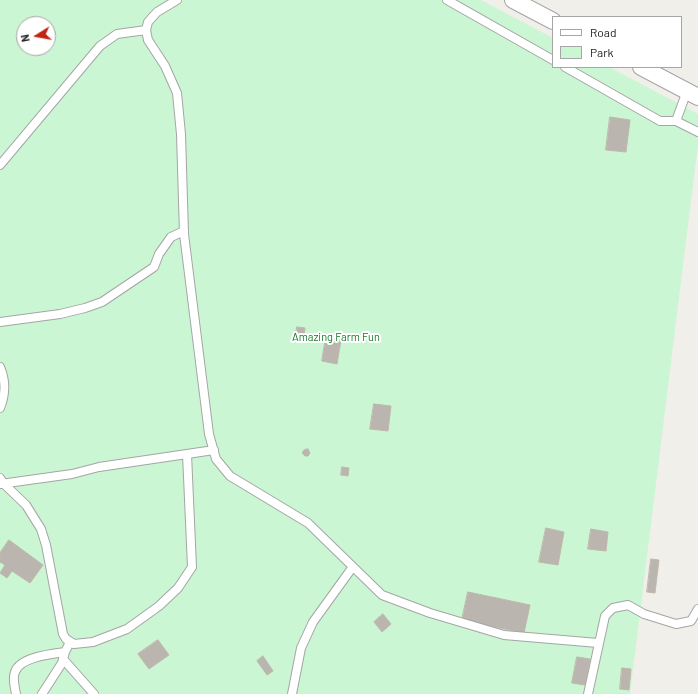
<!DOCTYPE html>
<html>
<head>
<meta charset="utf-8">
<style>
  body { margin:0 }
  #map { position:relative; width:698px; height:694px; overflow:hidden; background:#f1efe9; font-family:Barlow,sans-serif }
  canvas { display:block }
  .legend { position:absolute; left:552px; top:16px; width:130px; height:52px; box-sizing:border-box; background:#fff; border:1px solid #a6a6a6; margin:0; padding:5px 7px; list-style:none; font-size:12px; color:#212121 }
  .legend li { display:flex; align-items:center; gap:8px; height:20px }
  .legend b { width:20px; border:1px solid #a6a6a6 }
  .north { position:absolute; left:16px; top:16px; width:40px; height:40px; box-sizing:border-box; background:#fff; border:1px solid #a6a6a6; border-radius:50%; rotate:259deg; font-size:11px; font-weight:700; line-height:16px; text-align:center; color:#212121 }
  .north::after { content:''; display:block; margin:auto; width:14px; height:18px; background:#c22511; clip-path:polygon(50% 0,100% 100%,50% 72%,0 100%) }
</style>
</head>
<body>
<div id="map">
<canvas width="698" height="694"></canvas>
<ul class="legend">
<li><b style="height:5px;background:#fff"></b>Road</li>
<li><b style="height:11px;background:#cbf6d3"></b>Park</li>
</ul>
<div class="north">N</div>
</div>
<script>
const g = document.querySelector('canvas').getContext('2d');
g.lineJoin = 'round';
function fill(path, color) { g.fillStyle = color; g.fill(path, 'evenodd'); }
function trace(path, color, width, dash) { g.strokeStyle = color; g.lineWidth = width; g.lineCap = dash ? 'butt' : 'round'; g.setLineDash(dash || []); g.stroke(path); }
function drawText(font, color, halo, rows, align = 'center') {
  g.font = font + ' Barlow,sans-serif'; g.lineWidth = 4; g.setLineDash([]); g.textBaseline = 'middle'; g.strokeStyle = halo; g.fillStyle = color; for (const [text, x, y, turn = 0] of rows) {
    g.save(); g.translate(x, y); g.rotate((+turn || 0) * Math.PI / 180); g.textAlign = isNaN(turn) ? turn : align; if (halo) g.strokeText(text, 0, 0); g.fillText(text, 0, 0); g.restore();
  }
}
const park = new Path2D(`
  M0 0H481L553 38V67H609L698 114V144L630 694H0ZM24 24H48V48H24Z`);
const building = new Path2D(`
  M610 117 630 120 626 152 606 150Z
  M297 327 305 328 303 342 295 341Z
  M326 337 341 340 337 364 322 361Z
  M374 404 391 406 388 431 370 429Z
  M308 449 310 453 308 456H305L302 453 304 450Z
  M342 467 349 468 348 476 341 475Z
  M546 528 564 532 558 565 539 562Z
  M591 529 608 532 606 551 588 549Z
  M9 540 43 565 30 583 12 571 7 578 0 573 5 565 0 562V553Z
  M651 559 659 560 655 593 647 592Z
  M468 592 530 605 524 633 462 620Z
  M383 614 391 624 382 632 374 622Z
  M158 640 169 655 149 669 138 654Z
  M263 656 273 671 267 675 257 661Z
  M577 657 590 659 585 685 572 683Z
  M622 668 631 669 629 690 620 689Z`);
const lane = new Path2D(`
  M177 0 157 12 148 22 146 30 148 40 165 66 177 93 181 134 184 234 209 434 216 459 230 476 308 523 382 595 430 613 504 635 598 643
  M447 0 553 60
  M565 67 660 121H676
  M687 91 676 121 698 132
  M0 165 100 46 117 34 146 30
  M0 322 60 314 85 308 102 302 154 267 159 254 171 237 184 231
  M0 367C6 381 6 393 0 408
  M0 478 3 483 26 505 41 529 46 545 63 634 66 639 74 644 93 642 127 629 159 606 178 588 192 567 187 454
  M0 484 72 474 99 467 214 450
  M63 659 94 694
  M16 694C15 687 12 679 15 672 20 657 51 654 65 652L70 642
  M42 694 62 663 65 652
  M292 694 301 648 313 622 352 568
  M588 694 605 616 613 608 628 605 644 614 676 624 691 621 698 609`);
const street = new Path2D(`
  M513 0 553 21
  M641 67 698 97`);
const parkNames = [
  ["Amazing Farm Fun",336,337]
];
fill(park, '#cbf6d3');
fill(building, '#bab5ae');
trace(building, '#c1b8ac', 1);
trace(lane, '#a5a5a5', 10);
trace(street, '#a5a5a5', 18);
trace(lane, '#fff', 8);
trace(street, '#fff', 16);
drawText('11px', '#157929', '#fff', parkNames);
</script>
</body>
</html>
